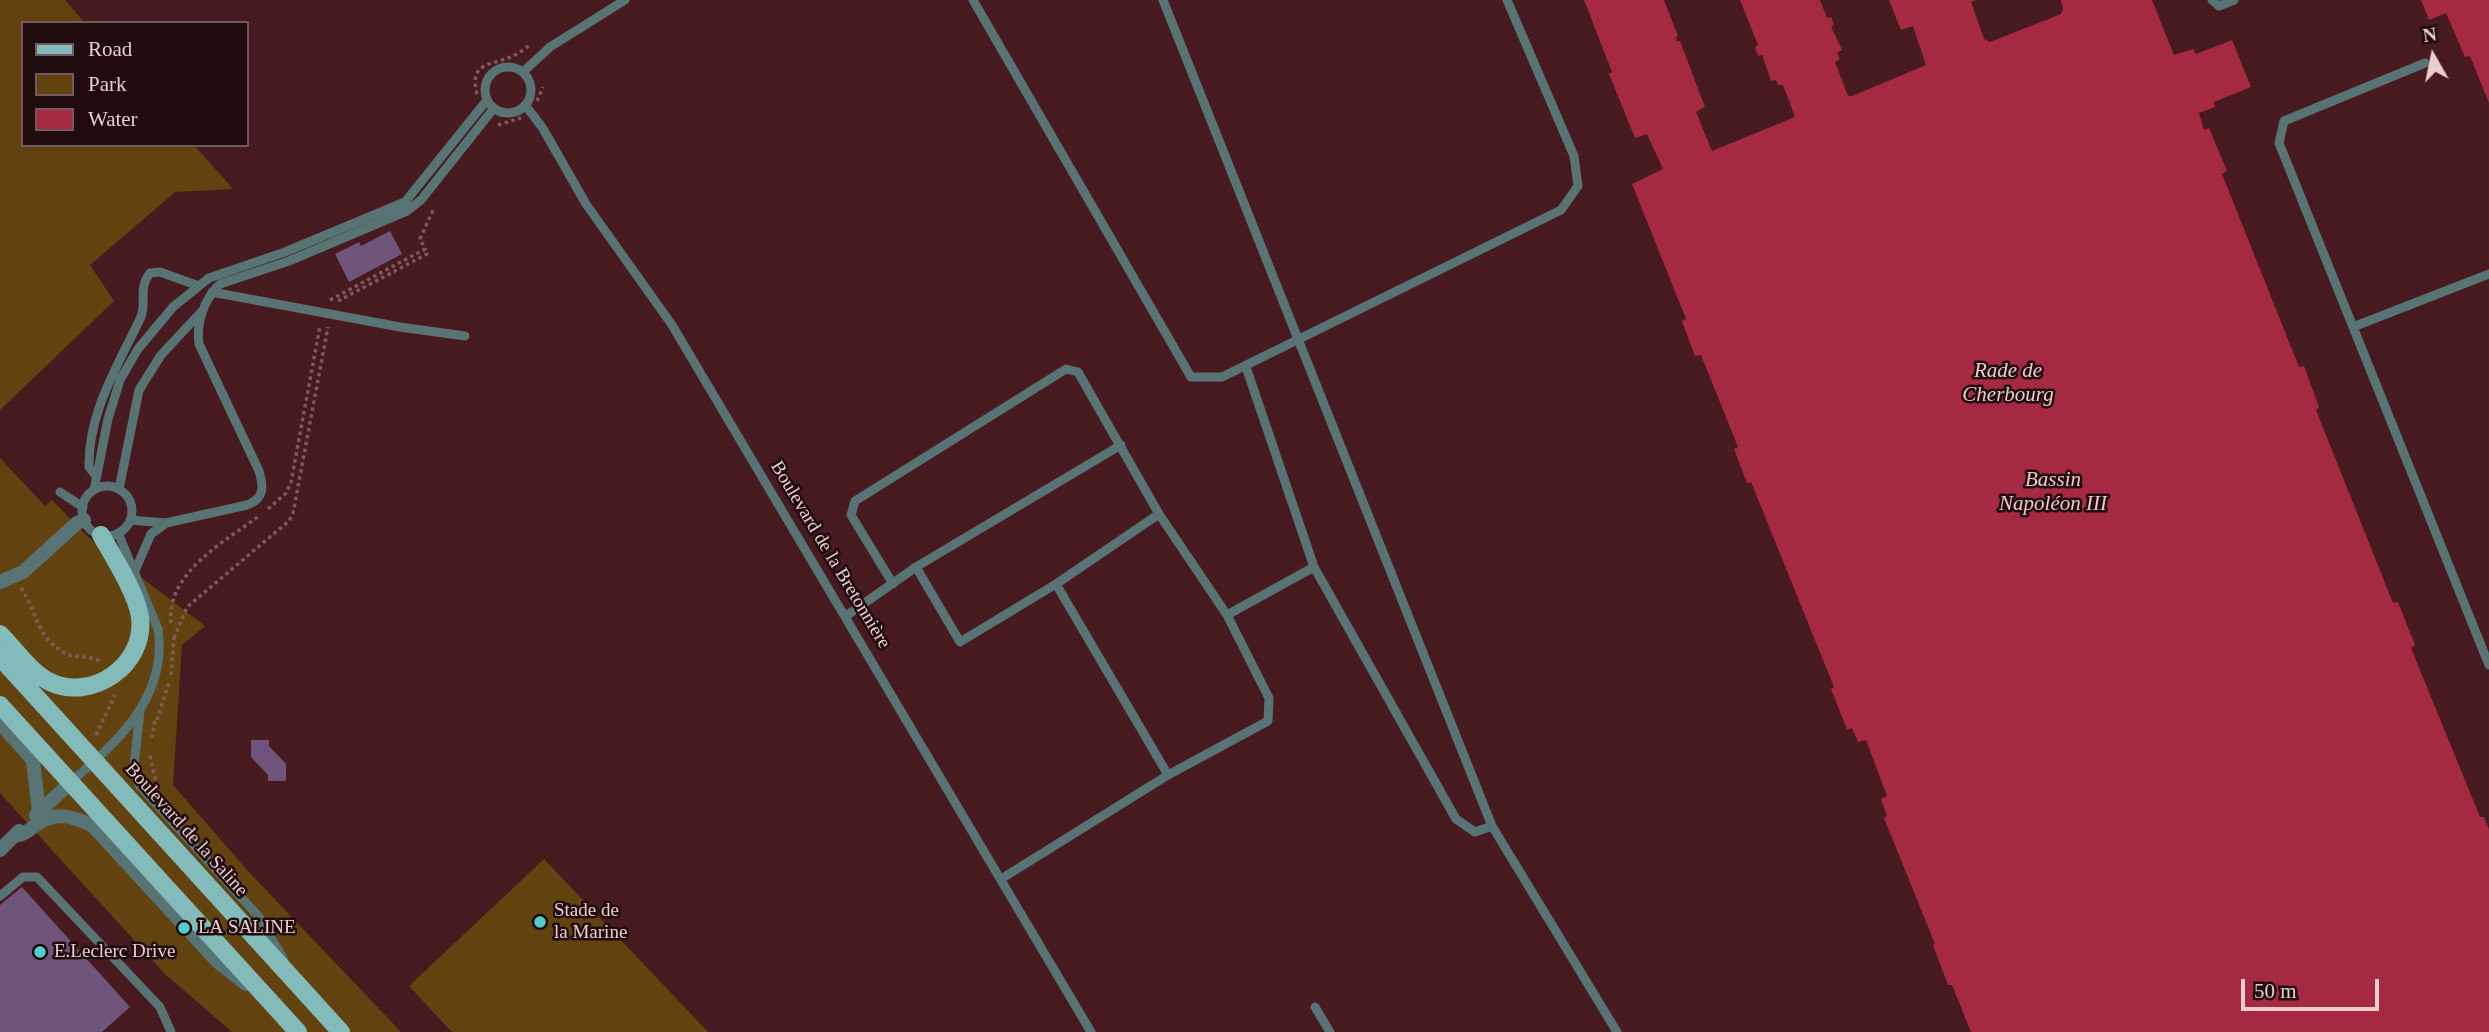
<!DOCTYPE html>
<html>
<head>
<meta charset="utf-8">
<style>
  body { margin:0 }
  #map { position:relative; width:2489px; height:1032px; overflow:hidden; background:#471a1f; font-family:Georgia,serif }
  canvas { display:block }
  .legend { position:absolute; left:21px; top:21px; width:228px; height:126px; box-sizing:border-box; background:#200c0e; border:2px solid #72595b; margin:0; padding:9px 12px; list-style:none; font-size:21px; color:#eccdce }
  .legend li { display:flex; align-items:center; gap:14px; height:35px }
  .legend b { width:35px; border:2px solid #72595b }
  .north { position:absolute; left:2398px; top:21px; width:70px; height:70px; -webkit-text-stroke:5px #200c0e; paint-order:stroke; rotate:351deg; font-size:19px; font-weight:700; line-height:28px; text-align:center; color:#eccdce }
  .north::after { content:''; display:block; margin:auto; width:24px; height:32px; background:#eccdce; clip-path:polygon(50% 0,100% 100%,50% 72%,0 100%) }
  .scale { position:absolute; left:2241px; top:979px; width:138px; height:32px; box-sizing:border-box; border:4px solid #eccdce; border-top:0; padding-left:9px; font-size:21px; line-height:24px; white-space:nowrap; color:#eccdce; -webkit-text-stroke:5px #200c0e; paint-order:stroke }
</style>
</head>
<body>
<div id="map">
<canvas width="2489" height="1032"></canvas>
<ul class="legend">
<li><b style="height:9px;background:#83bbbb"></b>Road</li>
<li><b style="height:19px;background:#624310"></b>Park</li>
<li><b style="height:19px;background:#a52940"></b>Water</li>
</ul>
<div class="north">N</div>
<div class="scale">50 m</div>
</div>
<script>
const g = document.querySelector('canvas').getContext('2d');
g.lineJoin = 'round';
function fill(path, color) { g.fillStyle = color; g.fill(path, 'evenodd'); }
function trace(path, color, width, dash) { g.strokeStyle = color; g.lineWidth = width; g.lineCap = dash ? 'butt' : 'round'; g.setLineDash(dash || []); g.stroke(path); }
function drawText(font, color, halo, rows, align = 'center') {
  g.font = font + ' Georgia,serif'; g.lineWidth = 5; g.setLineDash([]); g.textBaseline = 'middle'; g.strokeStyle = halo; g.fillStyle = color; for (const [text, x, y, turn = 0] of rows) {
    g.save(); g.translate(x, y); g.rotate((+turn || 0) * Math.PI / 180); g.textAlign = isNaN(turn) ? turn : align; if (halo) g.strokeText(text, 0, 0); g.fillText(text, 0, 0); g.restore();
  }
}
const green = new Path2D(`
  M0 0H65L85 23H23V145H194L233 189 175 192 90 265 114 301 0 410Z
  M0 458 45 506 52 500 88 537 205 626 182 645 173 785 247 870 401 1032H232L165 974 0 793Z
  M544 859 708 1032H452L409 986Z`);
const water = new Path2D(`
  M1584 0H1664L1678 36 1676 37 1677 42 1680 41 1705 107 1696 112 1712 151 1795 117 1783 85H1778L1776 80 1771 81 1762 55 1758 56 1755 47 1758 45 1740 0H1820L1827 18 1831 17 1834 25 1831 26 1842 50 1837 53 1840 59 1835 62 1848 96H1852L1926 65 1913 26 1901 30 1889 0H1976L1971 2 1984 39 1990 42 2061 14 2063 9 2061 0H2152L2174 55 2193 49 2196 54 2232 40 2251 87 2214 102 2215 107 2199 113 2204 130 2209 128 2227 171 2222 174 2299 367 2304 366 2319 407 2316 410 2393 603 2398 602 2415 645 2411 648 2480 817H2484L2489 829V1032H1971L1952 985H1948L1933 945 1935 944 1884 818 1887 816 1881 799 1887 796 1866 740 1858 742 1852 728 1847 730 1831 689 1834 687 1751 482 1747 483 1734 449 1738 447 1701 355 1695 356 1682 321 1686 319 1632 184 1663 169 1647 134 1635 138 1609 74 1612 72Z
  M2421 0H2489V103L2470 56 2465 57 2446 13 2429 20Z`);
const building = new Path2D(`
  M390 231 402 254 349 282 335 254 359 242 361 246Z
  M251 740H269V746L286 764V781H268V775L251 757Z
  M22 887 130 1007 102 1032H0V905Z`);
const path = new Path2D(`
  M477 94C468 60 494 66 515 55 520 53 525 48 530 45
  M537 101 543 87
  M498 125 521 118
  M330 300 425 249 420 239 434 208
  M338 301 427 254 425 249
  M268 509 286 493 291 482 320 326
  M21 588C37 612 36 636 63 652 74 659 89 655 100 661
  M171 623C166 573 224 542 259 516
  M174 638 187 607 289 521 293 513 328 327
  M171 675 174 638
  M157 720 169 682
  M96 735 115 695
  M152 738 155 719
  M150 756 156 782`);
const service = new Path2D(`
  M973 0 1191 377H1222L1561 210 1578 186 1574 156 1507 0
  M1163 0 1492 826 1617 1032
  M2212 0 2219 6 2234 0
  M2425 63 2284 121 2279 143 2489 665
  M485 90a23 23 0 1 1 46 0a23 23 0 1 1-46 0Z
  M523 72 550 47 625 0
  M525 105 542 127 586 204 672 325 1091 1032
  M212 292 400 327 465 336
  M2353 327 2489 274
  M1246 367 1314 567 1456 819 1475 832 1492 826
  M96 476 89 467C88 413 117 367 140 319 148 303 137 289 150 273L160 272 199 286
  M82 511a25 25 0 1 1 50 0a25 25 0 1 1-50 0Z
  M119 489 139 390 161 355 203 310
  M94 490 108 419 120 380 138 349 173 307 209 278 285 252 405 202 487 100
  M60 492 83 507
  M130 520 166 523
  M916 567 960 642 1056 584 1159 514
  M134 573 151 534 166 523 247 505C264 499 264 487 259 471L199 344C196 323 204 299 220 284L289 261 407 211 421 200 494 108
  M893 584 851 515 855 501 1066 369 1078 372 1159 514 1227 615 1269 698 1268 721 1168 775 1001 879
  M1056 584 1168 775
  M1227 615 1314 567
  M846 616 916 567 1121 445
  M140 711 134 766 138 784 259 917 284 960
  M71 782C118 741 168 697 158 629L118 533
  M0 896 23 877H37L160 1007 171 1032
  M1315 1007 1330 1032`);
const minor = new Path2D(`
  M0 582 23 572 77 523 84 520
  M0 723 33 760 39 812
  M36 815 71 782
  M15 836C27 834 29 829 39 823 57 811 75 817 93 826L217 961 246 984
  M0 850 19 831`);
const primary = new Path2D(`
  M0 634C15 649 31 673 50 682 92 702 146 665 140 617 137 594 113 556 101 535
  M0 657 341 1032
  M0 705 298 1032`);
const markers = [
  [540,922,7,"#52cdcd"],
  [184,928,7,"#52cdcd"],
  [40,952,7,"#52cdcd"]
];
const streetNames = [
  ["Boulevard de la Bretonnière",830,555,59],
  ["Boulevard de la Saline",186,830,48]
];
const poiNames = [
  ["Stade de",554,911],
  ["la Marine",554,933],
  ["LA SALINE",198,928],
  ["E.Leclerc Drive",54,952]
];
const waterNames = [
  ["Rade de",2008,371],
  ["Cherbourg",2008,395],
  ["Bassin",2053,480],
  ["Napoléon III",2053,504]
];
fill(green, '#624310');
fill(water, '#a52940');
fill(building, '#6e537a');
trace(path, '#80585b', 3.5, [3.5, 3.5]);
trace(service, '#587373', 9);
trace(minor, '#587373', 14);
trace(primary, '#83bbbb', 18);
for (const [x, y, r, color] of markers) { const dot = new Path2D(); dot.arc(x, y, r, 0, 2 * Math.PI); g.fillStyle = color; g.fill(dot); trace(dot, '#200c0e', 2.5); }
drawText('19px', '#eccdce', '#200c0e', streetNames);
drawText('19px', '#eccdce', '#200c0e', poiNames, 'left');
drawText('italic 21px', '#eccacc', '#200c0e', waterNames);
</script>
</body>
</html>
